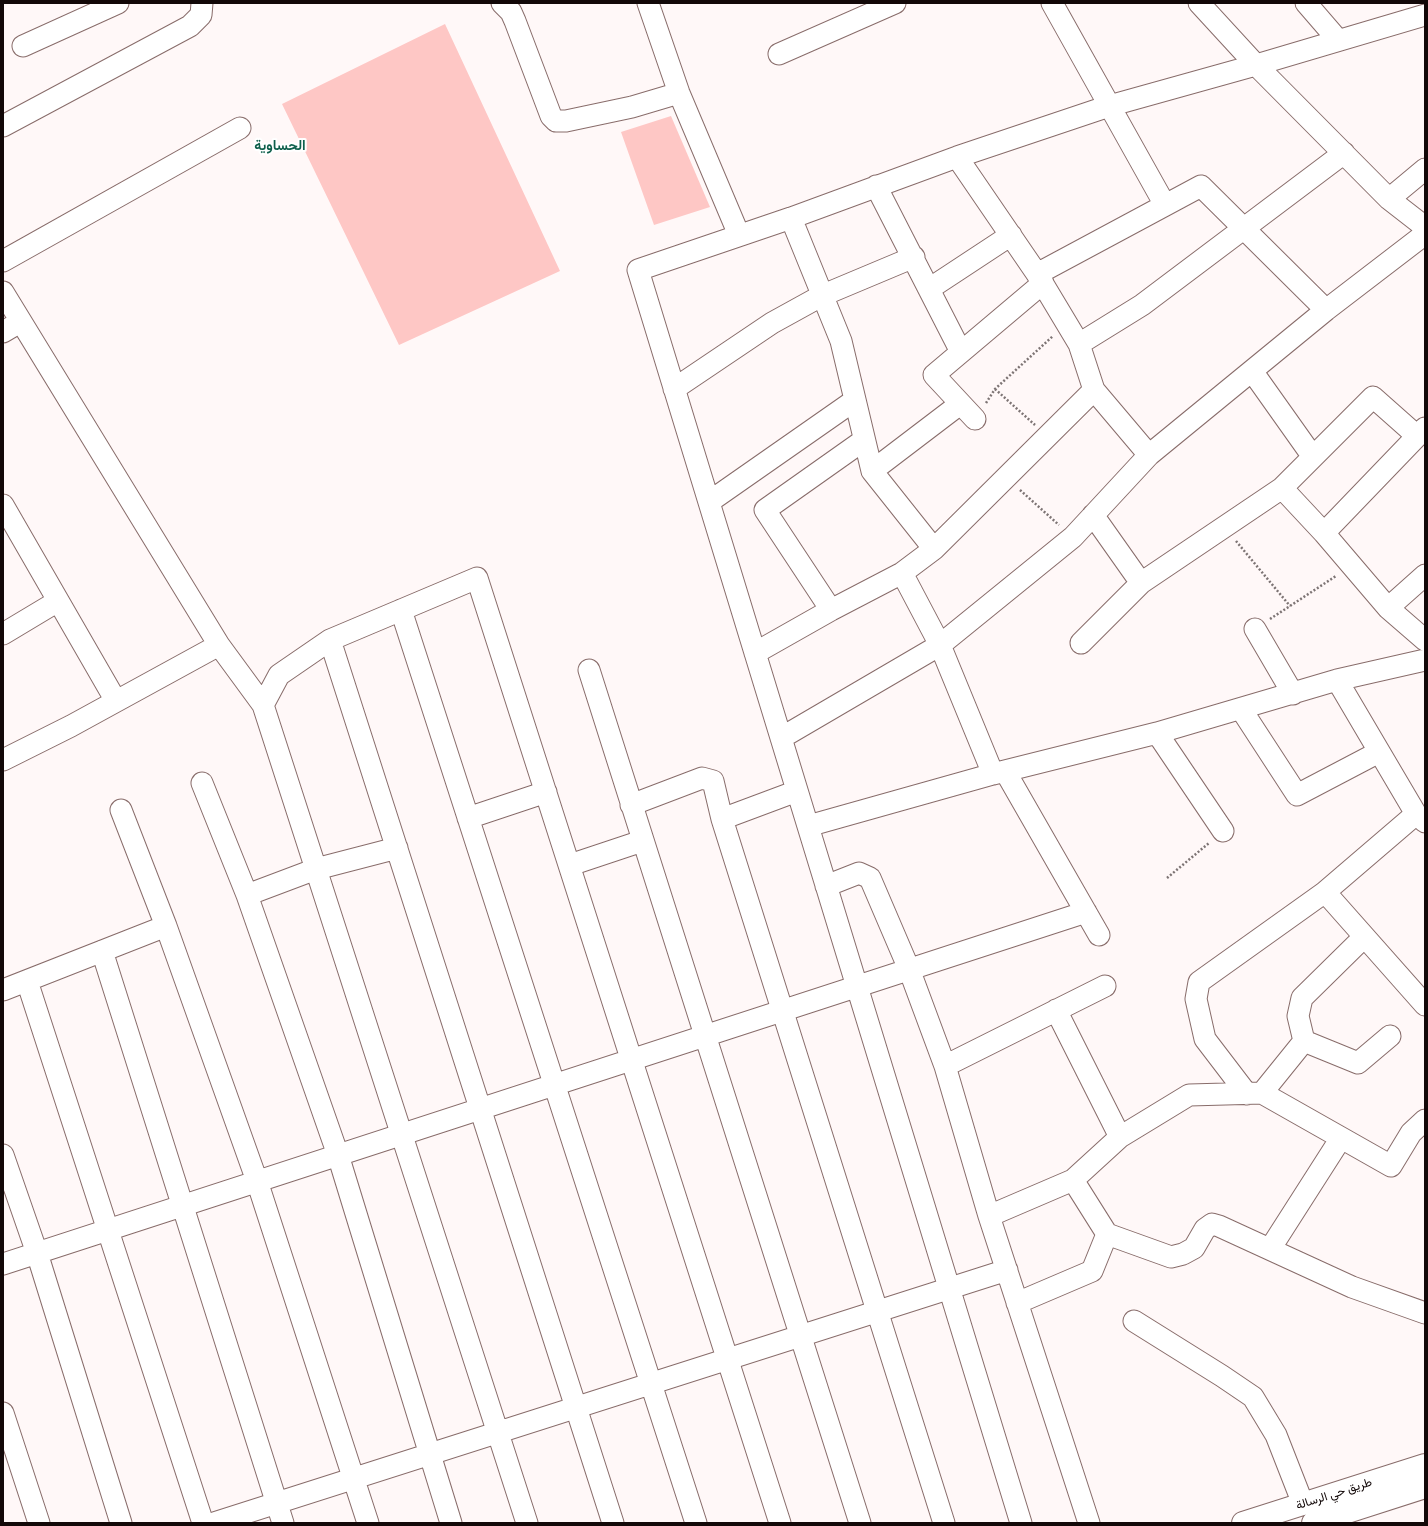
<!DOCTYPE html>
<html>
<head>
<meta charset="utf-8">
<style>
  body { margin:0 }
  #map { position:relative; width:1428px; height:1526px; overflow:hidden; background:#fff8f8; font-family:Karla,sans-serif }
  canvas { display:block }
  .frame { position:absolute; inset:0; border:4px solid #120808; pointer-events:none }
</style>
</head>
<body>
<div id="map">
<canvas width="1428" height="1526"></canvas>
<div class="frame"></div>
</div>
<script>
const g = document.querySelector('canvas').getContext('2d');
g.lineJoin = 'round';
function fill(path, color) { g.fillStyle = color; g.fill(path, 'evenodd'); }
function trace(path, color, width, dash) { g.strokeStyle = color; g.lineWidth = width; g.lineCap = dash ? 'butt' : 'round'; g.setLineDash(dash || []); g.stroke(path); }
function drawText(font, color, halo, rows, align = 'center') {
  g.font = font + ' Karla,Vazirmatn,sans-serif'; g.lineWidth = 4; g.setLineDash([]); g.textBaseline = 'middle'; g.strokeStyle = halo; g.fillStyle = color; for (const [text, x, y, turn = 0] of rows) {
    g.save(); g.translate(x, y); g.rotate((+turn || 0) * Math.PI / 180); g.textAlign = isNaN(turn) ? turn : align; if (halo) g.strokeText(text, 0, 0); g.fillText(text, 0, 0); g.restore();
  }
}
const green = new Path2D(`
  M445 24 560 271 399 345 282 104Z
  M671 116 710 207 654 225 621 132Z`);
const path = new Path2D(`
  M995 389 1035 425
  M986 403 995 389 1053 336
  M1020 490 1059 525
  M1236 541 1290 606
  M1270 619 1336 576
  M1167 878 1209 843`);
const minor = new Path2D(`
  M502 3 511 12 515 21 551 116 556 121H566L632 107 679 93
  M648 3 679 93 739 235
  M1052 3 1165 205
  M1199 3 1256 65 1389 199 1425 227
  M1306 3 1338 40
  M23 46 118 3
  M779 54 895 3
  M3 126 190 26 201 15 202 3
  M957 157 1037 274 1079 344 1094 390 1149 455
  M876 186 961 352
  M1389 199 1425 169
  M791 218 841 341 872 471 934 549
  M3 261 240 128
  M1037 274 1201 186 1326 310
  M929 289 1011 235
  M3 292 219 645 263 705 527 1523
  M3 332 20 322
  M1079 344 1142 305 1344 153
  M1252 371 1313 457
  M674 389 772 323 821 296 914 257
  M975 419 934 375 1043 283
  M872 471 960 404
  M1282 488 1324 533 1388 608 1425 640
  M709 502 855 400
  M3 505 116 701
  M1093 515 1141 583
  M1324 533 1425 428
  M902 573 940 645 993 774
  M1388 608 1425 575
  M401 610 696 1523
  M831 610 765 510 864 440
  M1255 629 1293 694
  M3 634 58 601
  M330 640 613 1523
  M1081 643 1141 583 1282 488 1373 397 1417 436
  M755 653 831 610 902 573 934 549 1094 390
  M589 670 860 1523
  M1337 680 1416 814 1425 822
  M263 705 279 675 330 640 477 578 780 1523
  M1241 709 1297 795 1379 752
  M1157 733 1223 831
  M781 738 940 645 1073 537 1149 455 1326 310 1425 234
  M3 760 71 726 219 645
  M1005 771 1099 935
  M202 783 247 895 338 1155 451 1523
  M631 805 702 778 713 781 722 819 944 1523
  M121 810 166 926 257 1181 368 1523
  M1416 814 1325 892 1425 1005
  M468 818 546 792
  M722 819 797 791
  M808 826 993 774 1157 733 1337 680 1425 660
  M570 865 642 841
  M826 886 859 873 870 878 909 969 945 1066 989 1216 1089 1523
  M247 895 316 869 397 848
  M1364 937 1302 998 1298 1016 1304 1041 1358 1063 1390 1036
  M102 951 283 1523
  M27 981 203 1523
  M3 990 166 926
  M1056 1010 1120 1137
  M945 1066 1105 986
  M1262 1093 1304 1041
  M1247 1094 1205 1039 1196 999 1199 982 1325 892
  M3 1155 37 1253 121 1523
  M1073 1180 1107 1234 1171 1257 1183 1254 1194 1248 1205 1229 1212 1224 1219 1226 1352 1287 1425 1313
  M989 1216 1073 1180 1120 1137 1189 1095 1262 1093 1391 1166 1411 1133 1425 1120
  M1270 1249 1341 1138
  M3 1264 1086 912
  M1017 1303 1092 1271 1107 1234
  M1134 1321 1222 1376 1253 1397 1276 1435 1303 1504
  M3 1413 39 1523
  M214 1523 1007 1270
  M1021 1523 638 270 791 218 957 157 1109 106 1256 65 1425 15`);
const major = new Path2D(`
  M1243 1523 1425 1465
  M1313 1523 1425 1487`);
const streetNames = [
  ["طريق حي الرسالة",1334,1494,-18]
];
const quarterNames = [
  ["الحساوية",280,146]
];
fill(green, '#fec7c5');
trace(minor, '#886c6a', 23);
trace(major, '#886c6a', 24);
trace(path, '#7d7474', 2.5, [2, 2]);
trace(minor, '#fff', 21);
trace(major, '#fff', 22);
drawText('12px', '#120808', '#fff', streetNames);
drawText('bold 14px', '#0e5f4b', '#fff', quarterNames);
</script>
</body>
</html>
